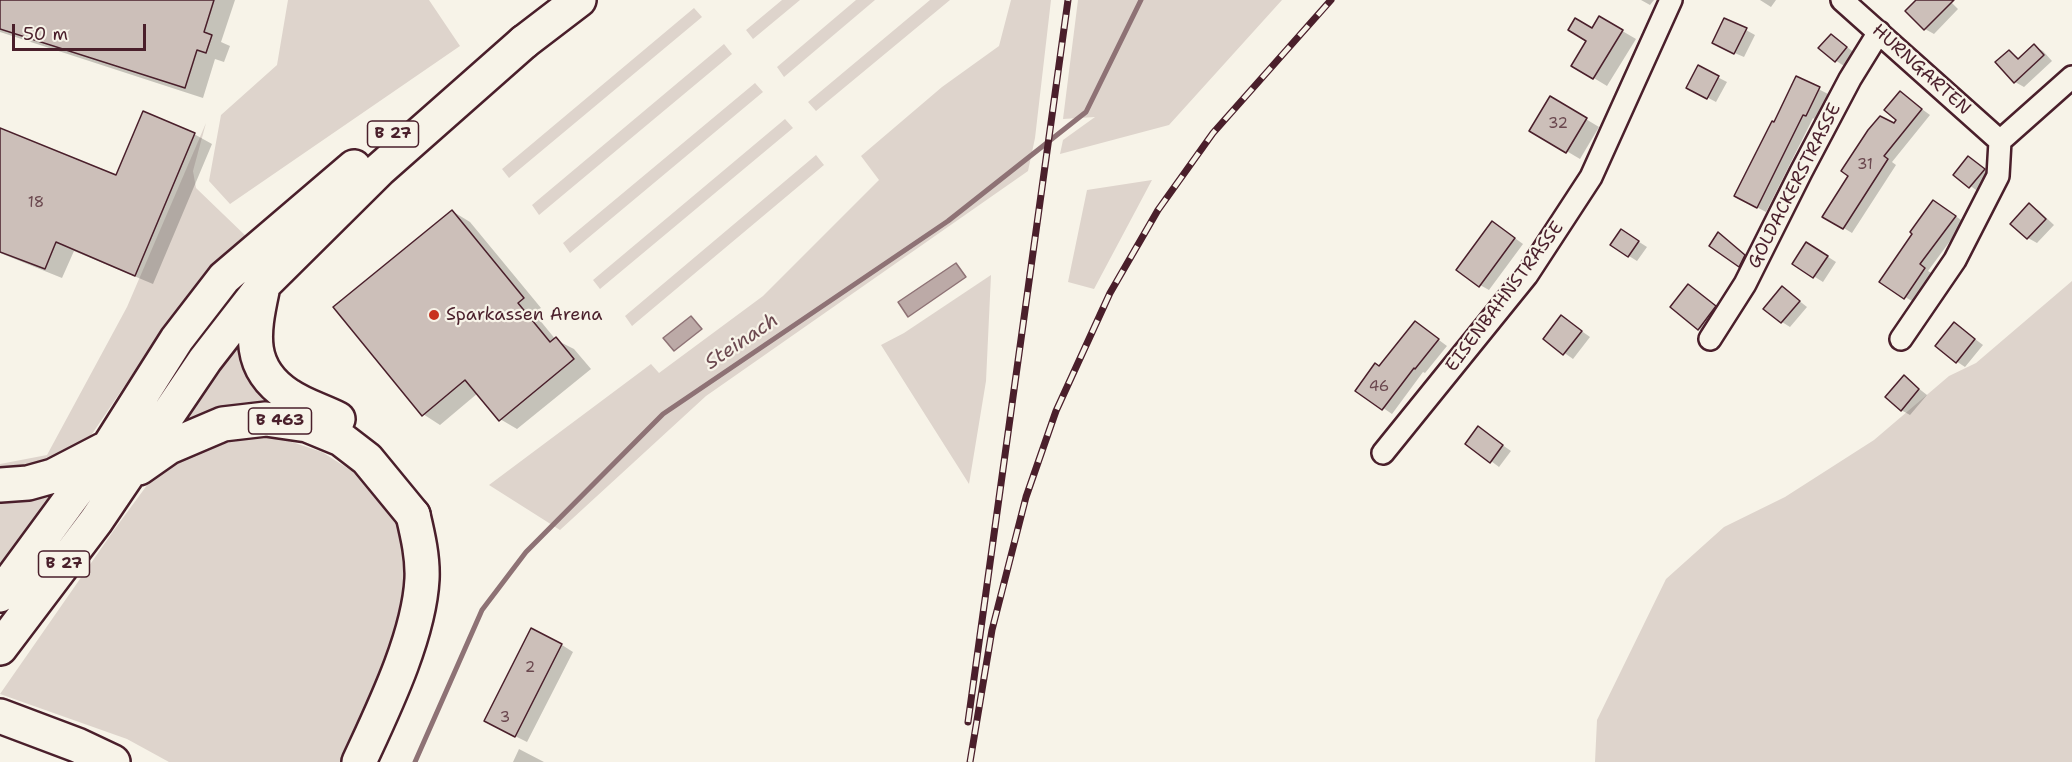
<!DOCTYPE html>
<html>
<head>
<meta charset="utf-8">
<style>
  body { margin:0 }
  #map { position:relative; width:2072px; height:762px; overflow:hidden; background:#f7f3e8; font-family:"Shantell Sans",sans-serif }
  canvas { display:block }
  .scale { position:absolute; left:12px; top:24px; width:134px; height:27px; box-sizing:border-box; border:3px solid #4a1f2b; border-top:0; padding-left:8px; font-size:18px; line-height:21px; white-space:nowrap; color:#4a1f2b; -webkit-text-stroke:4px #f7f3e8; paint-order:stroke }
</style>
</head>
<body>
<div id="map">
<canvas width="2072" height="762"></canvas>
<div class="scale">50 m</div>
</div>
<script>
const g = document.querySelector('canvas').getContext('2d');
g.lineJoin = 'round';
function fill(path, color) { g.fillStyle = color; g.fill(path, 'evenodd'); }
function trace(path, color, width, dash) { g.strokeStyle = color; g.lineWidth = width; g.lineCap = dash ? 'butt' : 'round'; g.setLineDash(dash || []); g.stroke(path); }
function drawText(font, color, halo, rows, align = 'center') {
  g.font = font + ' "Shantell Sans",sans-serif'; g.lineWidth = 4.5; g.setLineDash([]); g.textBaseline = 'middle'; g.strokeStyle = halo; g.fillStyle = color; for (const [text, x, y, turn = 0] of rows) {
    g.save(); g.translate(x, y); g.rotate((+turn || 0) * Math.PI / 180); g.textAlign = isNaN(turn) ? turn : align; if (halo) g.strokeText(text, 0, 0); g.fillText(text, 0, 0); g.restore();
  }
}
const green = new Path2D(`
  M288 0H429L460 46 230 204 209 181 221 115 277 65Z
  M782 0H800L753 39 746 30Z
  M856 0H875L784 77 777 67Z
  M930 0H950L816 111 808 102Z
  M1011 0H1051L1035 138 1028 171 706 396 560 530 489 485 651 364 659 373 763 296 879 180 861 156 942 87 999 46Z
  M1078 0H1282L1169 125 1060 154 1063 140 1095 117 1063 119Z
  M694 8 702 17 509 178 502 169Z
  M724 44 732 54 539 215 532 205Z
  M755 83 763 92 570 253 563 243Z
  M785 119 793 128 600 289 593 280Z
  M206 123 193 171 196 188 250 240 191 299 138 366 0 570V464L47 455 127 307Z
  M816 155 824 165 632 326 625 316Z
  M1152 180 1094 289 1068 282 1087 190Z
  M991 275 986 381 969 484 881 345 904 333Z
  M2072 281V762H1595L1597 720 1666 579 1724 527 1785 497 1874 440 1949 376 1976 363Z
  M244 331 295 410 174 430Z
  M225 436 277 437 322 452 352 471 396 523 403 545 405 579 399 625 379 679 340 762H169L127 739 0 694 114 530 170 454Z`);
const water = new Path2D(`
  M956 263 966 277 908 317 898 302Z
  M691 316 702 329 674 351 663 338Z`);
const shadow = new Path2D(`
  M0 0H235L221 42 230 46 224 62 215 59 203 98 0 32Z
  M1641 0H1654L1650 5Z
  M1760 0H1776L1771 7Z
  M1918 0H1949L1958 9 1934 34 1925 29 1907 11Z
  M1600 18 1636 39 1607 86 1574 66Z
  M1746 30 1755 35 1744 57 1723 48Z
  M1831 35 1855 53 1844 66 1835 60Z
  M2034 46 2043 51 2052 61 2024 87 2015 82 2009 51 2020 59Z
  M1698 67 1727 82 1716 102 1688 87Z
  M1797 78 1828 94 1816 120 1813 118 1766 212 1745 201 1775 124Z
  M1900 93 1930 115 1892 162 1896 165 1852 233 1824 216 1898 119Z
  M1551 98 1599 127 1580 159 1531 130Z
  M0 129 117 177 194 134 212 144 153 284 74 251 62 278 0 253Z
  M1977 163 1993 175 1979 192 1955 175Z
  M1934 201 1964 222 1928 271 1933 274 1914 302 1905 297Z
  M2029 205 2038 210 2054 225 2037 243 2028 238 2012 223Z
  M452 211 470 222 541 308 534 313 556 340 574 349 591 369 517 429 500 419 478 393 440 425 423 414Z
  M1501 228 1523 244 1489 290 1480 285Z
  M1719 234 1753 261 1749 271 1711 246Z
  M1630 236 1647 247 1637 261 1629 256Z
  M1816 249 1836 262 1823 282 1794 264Z
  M1689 286 1724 312 1708 334 1699 329Z
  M1783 288 1807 307 1790 327 1782 322Z
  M1562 317 1590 337 1573 359 1545 339Z
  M1416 323 1447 346 1425 373 1423 372 1392 414 1357 390 1380 367Z
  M1955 324 1983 345 1965 367 1956 361Z
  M1904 377 1927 395 1910 415 1901 410Z
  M1478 428 1511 451 1499 467 1491 461Z
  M562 645 573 652 527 742 497 727Z
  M519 749 544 762H513Z`);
const stream = new Path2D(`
  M415 762 482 610 526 552 663 414 948 221 1086 112 1141 0`);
const building = new Path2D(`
  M0 0H214L204 32 212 35 206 53 197 50 185 88 0 29Z
  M1916 0H1954L1924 30 1905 11Z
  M1599 16 1623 30 1593 79 1571 66 1586 41 1568 30 1575 18 1592 28Z
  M1724 18 1747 28 1734 54 1712 43Z
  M1831 34 1847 47 1835 62 1818 48Z
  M2034 44 2044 55 2014 83 1995 62 2009 50 2018 59Z
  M1698 65 1719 76 1707 99 1686 88Z
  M1796 76 1820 87 1806 116 1803 115 1757 208 1734 196 1772 121 1774 122Z
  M1900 91 1922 109 1884 156 1888 159 1843 229 1822 217 1848 176 1841 171 1868 130 1880 116 1894 123 1896 120 1884 110Z
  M1550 96 1587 118 1566 153 1529 131Z
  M143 111 195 133 135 276 56 242 45 269 0 252V128L116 175Z
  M1968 156 1985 169 1969 188 1953 175Z
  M1933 200 1956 216 1920 264 1925 268 1904 299 1879 282 1912 234 1910 232Z
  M2029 203 2046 219 2027 239 2010 224Z
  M452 210 524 298 518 303 550 342 556 337 574 359 499 421 465 380 422 416 333 307Z
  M1492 221 1515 238 1479 287 1456 270Z
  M1621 229 1639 241 1628 257 1610 245Z
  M1718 232 1745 255 1739 267 1709 246Z
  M1806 242 1828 256 1813 278 1792 264Z
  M1688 284 1716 306 1698 330 1670 307Z
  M1782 286 1800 301 1781 323 1763 309Z
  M1561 315 1582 331 1563 355 1543 339Z
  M1415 321 1439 339 1415 369 1414 368 1382 410 1355 391 1375 363 1379 366Z
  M1954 322 1975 339 1956 363 1935 346Z
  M1904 375 1919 389 1901 411 1885 397Z
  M1478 426 1503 445 1490 463 1465 444Z
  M531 628 562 644 515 737 484 721Z`);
const minor = new Path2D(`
  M1842 0 2000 141
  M1710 339 1745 284 1801 172 1850 79 1879 32
  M1901 339 1955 260 1998 176 2000 141 2072 77
  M1383 453 1527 275 1591 177 1671 0`);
const primary = new Path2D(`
  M524 42 579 0
  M0 716 77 745 113 762
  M359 762C383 710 419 637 422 579 423 558 418 536 413 515`);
const trunk = new Path2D(`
  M262 291C253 333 247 368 288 395 302 405 322 411 338 419
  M139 468 169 447 223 424 266 419 307 425 341 439 367 459 413 515
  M0 485 28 483 53 476 103 450
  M0 595 108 448 177 339 224 278 354 167
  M0 648 96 521 205 360 264 284 379 170 524 42`);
const rail = new Path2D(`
  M968 722 1068 0
  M970 762 992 630 1026 497 1056 411 1110 293 1158 210 1213 133 1331 0`);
const markers = [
  [434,315,6,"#c8321e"]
];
const numberNames = [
  ["32",1558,124],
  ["31",1865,165],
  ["18",36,203],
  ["46",1379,387],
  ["2",530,668],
  ["3",505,718]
];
const shields = [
  [393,134,51],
  [280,421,63],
  [64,564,51]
];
const shieldNames = [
  ["B 27",393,134],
  ["B 463",280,421],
  ["B 27",64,564]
];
const streetNames = [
  ["HURNGARTEN",1921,70,42],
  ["GOLDACKERSTRASSE",1795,186,-63],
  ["EISENBAHNSTRASSE",1505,297,-53]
];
const poiNames = [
  ["Sparkassen Arena",446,315]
];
const waterNames = [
  ["Steinach",742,342,-34]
];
fill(green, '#ded4cc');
fill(water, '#bcaaa7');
trace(water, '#8e7275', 1.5);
fill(shadow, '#0003');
trace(stream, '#8e7275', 5);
fill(building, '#ccbfb9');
trace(building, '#4a1f2b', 1.5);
trace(minor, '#4a1f2b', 26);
trace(primary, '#4a1f2b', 38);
trace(trunk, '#4a1f2b', 38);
trace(minor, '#f7f3e8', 21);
trace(primary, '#f7f3e8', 33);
trace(trunk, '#f7f3e8', 33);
trace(rail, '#4a1f2b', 7);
trace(rail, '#f7f3e8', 4.5, [14]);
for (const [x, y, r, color] of markers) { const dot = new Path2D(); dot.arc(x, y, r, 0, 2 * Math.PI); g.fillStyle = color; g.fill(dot); trace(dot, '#f7f3e8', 2); }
drawText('15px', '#6a474e', null, numberNames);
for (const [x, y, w] of shields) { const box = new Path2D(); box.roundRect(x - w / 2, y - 13, w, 26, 4.5); g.fillStyle = '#f7f3e8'; g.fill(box); trace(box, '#4a1f2b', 1.5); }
drawText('bold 16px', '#4a1f2b', null, shieldNames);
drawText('18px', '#4a1f2b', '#f7f3e8', streetNames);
drawText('18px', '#4a1f2b', '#f7f3e8', poiNames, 'left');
drawText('italic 20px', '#6c4950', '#f7f3e8', waterNames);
</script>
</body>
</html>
